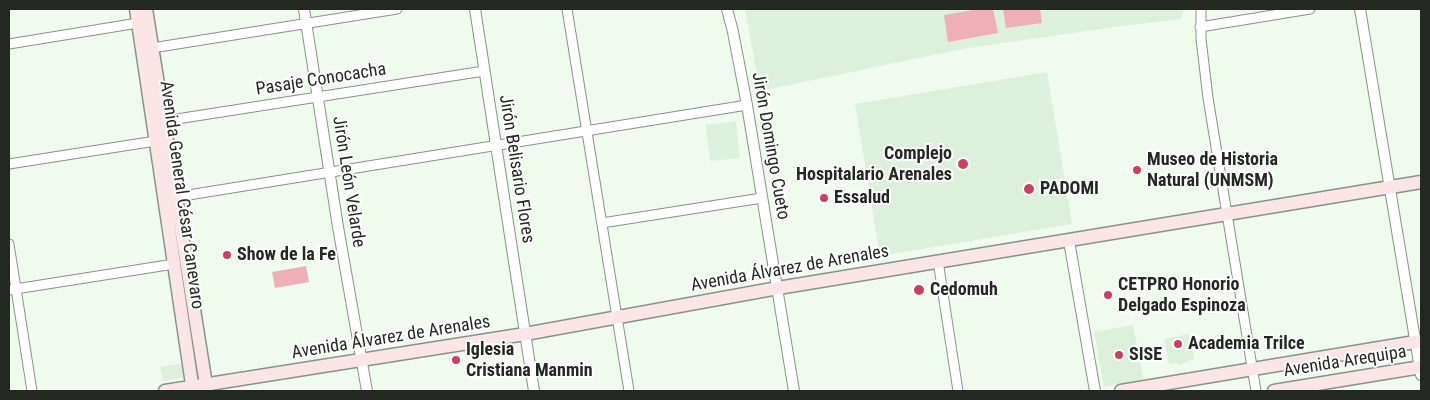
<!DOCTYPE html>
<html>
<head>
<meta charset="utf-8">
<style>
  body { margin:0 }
  #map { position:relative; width:1430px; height:400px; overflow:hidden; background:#eefbed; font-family:"Roboto Condensed",sans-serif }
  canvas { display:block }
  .frame { position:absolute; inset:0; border:10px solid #232822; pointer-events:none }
</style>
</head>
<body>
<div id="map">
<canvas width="1430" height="400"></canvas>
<div class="frame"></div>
</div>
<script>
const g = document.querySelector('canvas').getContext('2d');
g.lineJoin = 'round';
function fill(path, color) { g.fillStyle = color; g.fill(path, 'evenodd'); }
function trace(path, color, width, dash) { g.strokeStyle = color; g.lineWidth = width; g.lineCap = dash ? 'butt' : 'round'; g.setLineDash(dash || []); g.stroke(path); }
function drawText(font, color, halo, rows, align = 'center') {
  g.font = font + ' "Roboto Condensed",sans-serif'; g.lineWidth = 4; g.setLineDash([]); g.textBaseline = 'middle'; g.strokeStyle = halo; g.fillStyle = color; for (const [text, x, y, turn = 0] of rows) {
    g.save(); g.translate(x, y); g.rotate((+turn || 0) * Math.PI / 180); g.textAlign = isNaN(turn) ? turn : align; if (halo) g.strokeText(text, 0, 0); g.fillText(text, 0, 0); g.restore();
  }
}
const built = new Path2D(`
  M745 9H1184L1181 19 1121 26 962 49 760 91Z
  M1047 72 1072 224 880 256 855 104Z
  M736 121 740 158 710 161 706 125Z
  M1133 325 1143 379 1104 387 1094 332Z
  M1189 334 1194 359 1180 365 1176 363 1169 364 1164 339Z
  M184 363 186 377 163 381 160 367Z`);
const green = new Path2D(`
  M979 9H993L998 33 948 42 944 15Z
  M1003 9H1040L1042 23 1006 28Z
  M306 266 309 282 275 288 272 272Z`);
const minor = new Path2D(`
  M567 9 629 391
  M1201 9V39L1208 98 1256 391
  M1200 27 1310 9
  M9 44 138 23
  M152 48 397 9
  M164 121 484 71
  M9 164 162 140
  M176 197 747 105
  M602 223 762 198
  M9 244 32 391
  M938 261 958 391
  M9 290 174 264`);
const tertiary = new Path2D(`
  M304 9 338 227 367 391
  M475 9 534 391
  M727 9 733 32 747 105 794 391
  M1360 9 1421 375
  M1069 241 1095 391`);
const secondary = new Path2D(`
  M136 9 193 391
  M146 9 207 391
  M165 391 525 334 778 288 1421 182
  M1121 391 1421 341
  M1274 391 1421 367`);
const markers = [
  [963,164,6,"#ce3f5d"],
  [1137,170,5,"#ce3f5d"],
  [1029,189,6,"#ce3f5d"],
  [824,198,5,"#ce3f5d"],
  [227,255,5,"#ce3f5d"],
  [919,290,6,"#ce3f5d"],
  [1108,295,5,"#ce3f5d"],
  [1178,344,5,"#ce3f5d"],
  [1119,355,5,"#ce3f5d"],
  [456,360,5,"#ce3f5d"]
];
const streetNames = [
  ["Pasaje Conocacha",321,80,-9],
  ["Jirón Domingo Cueto",770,146,80],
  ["Jirón Belisario Flores",516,169,81],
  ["Jirón León Velarde",348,182,81],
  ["Avenida General César Canevaro",181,195,82],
  ["Avenida Álvarez de Arenales",790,269,-10],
  ["Avenida Álvarez de Arenales",391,338,-9],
  ["Avenida Arequipa",1345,362,-9]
];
const poiNames = [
  ["Complejo",952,154,"right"],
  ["Hospitalario Arenales",952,175,"right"],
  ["Museo de Historia",1147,160],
  ["Natural (UNMSM)",1147,181],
  ["PADOMI",1040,189],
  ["Essalud",834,198],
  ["Show de la Fe",237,255],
  ["CETPRO Honorio",1118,285],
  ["Delgado Espinoza",1118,306],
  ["Cedomuh",930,290],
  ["Academia Trilce",1188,344],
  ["Iglesia",466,350],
  ["Cristiana Manmin",466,371],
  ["SISE",1129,355]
];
fill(built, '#ddf0dc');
fill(green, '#eeb0b6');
trace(minor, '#879386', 11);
trace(tertiary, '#879386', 12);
trace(secondary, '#879386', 15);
trace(minor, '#fff', 9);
trace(tertiary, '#fff', 10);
trace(secondary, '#fce5e7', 12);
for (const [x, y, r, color] of markers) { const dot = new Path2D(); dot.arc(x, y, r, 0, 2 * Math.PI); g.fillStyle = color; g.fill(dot); trace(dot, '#fff', 2); }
drawText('18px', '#232822', '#fff', streetNames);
drawText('bold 18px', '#232822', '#fff', poiNames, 'left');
</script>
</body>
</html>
